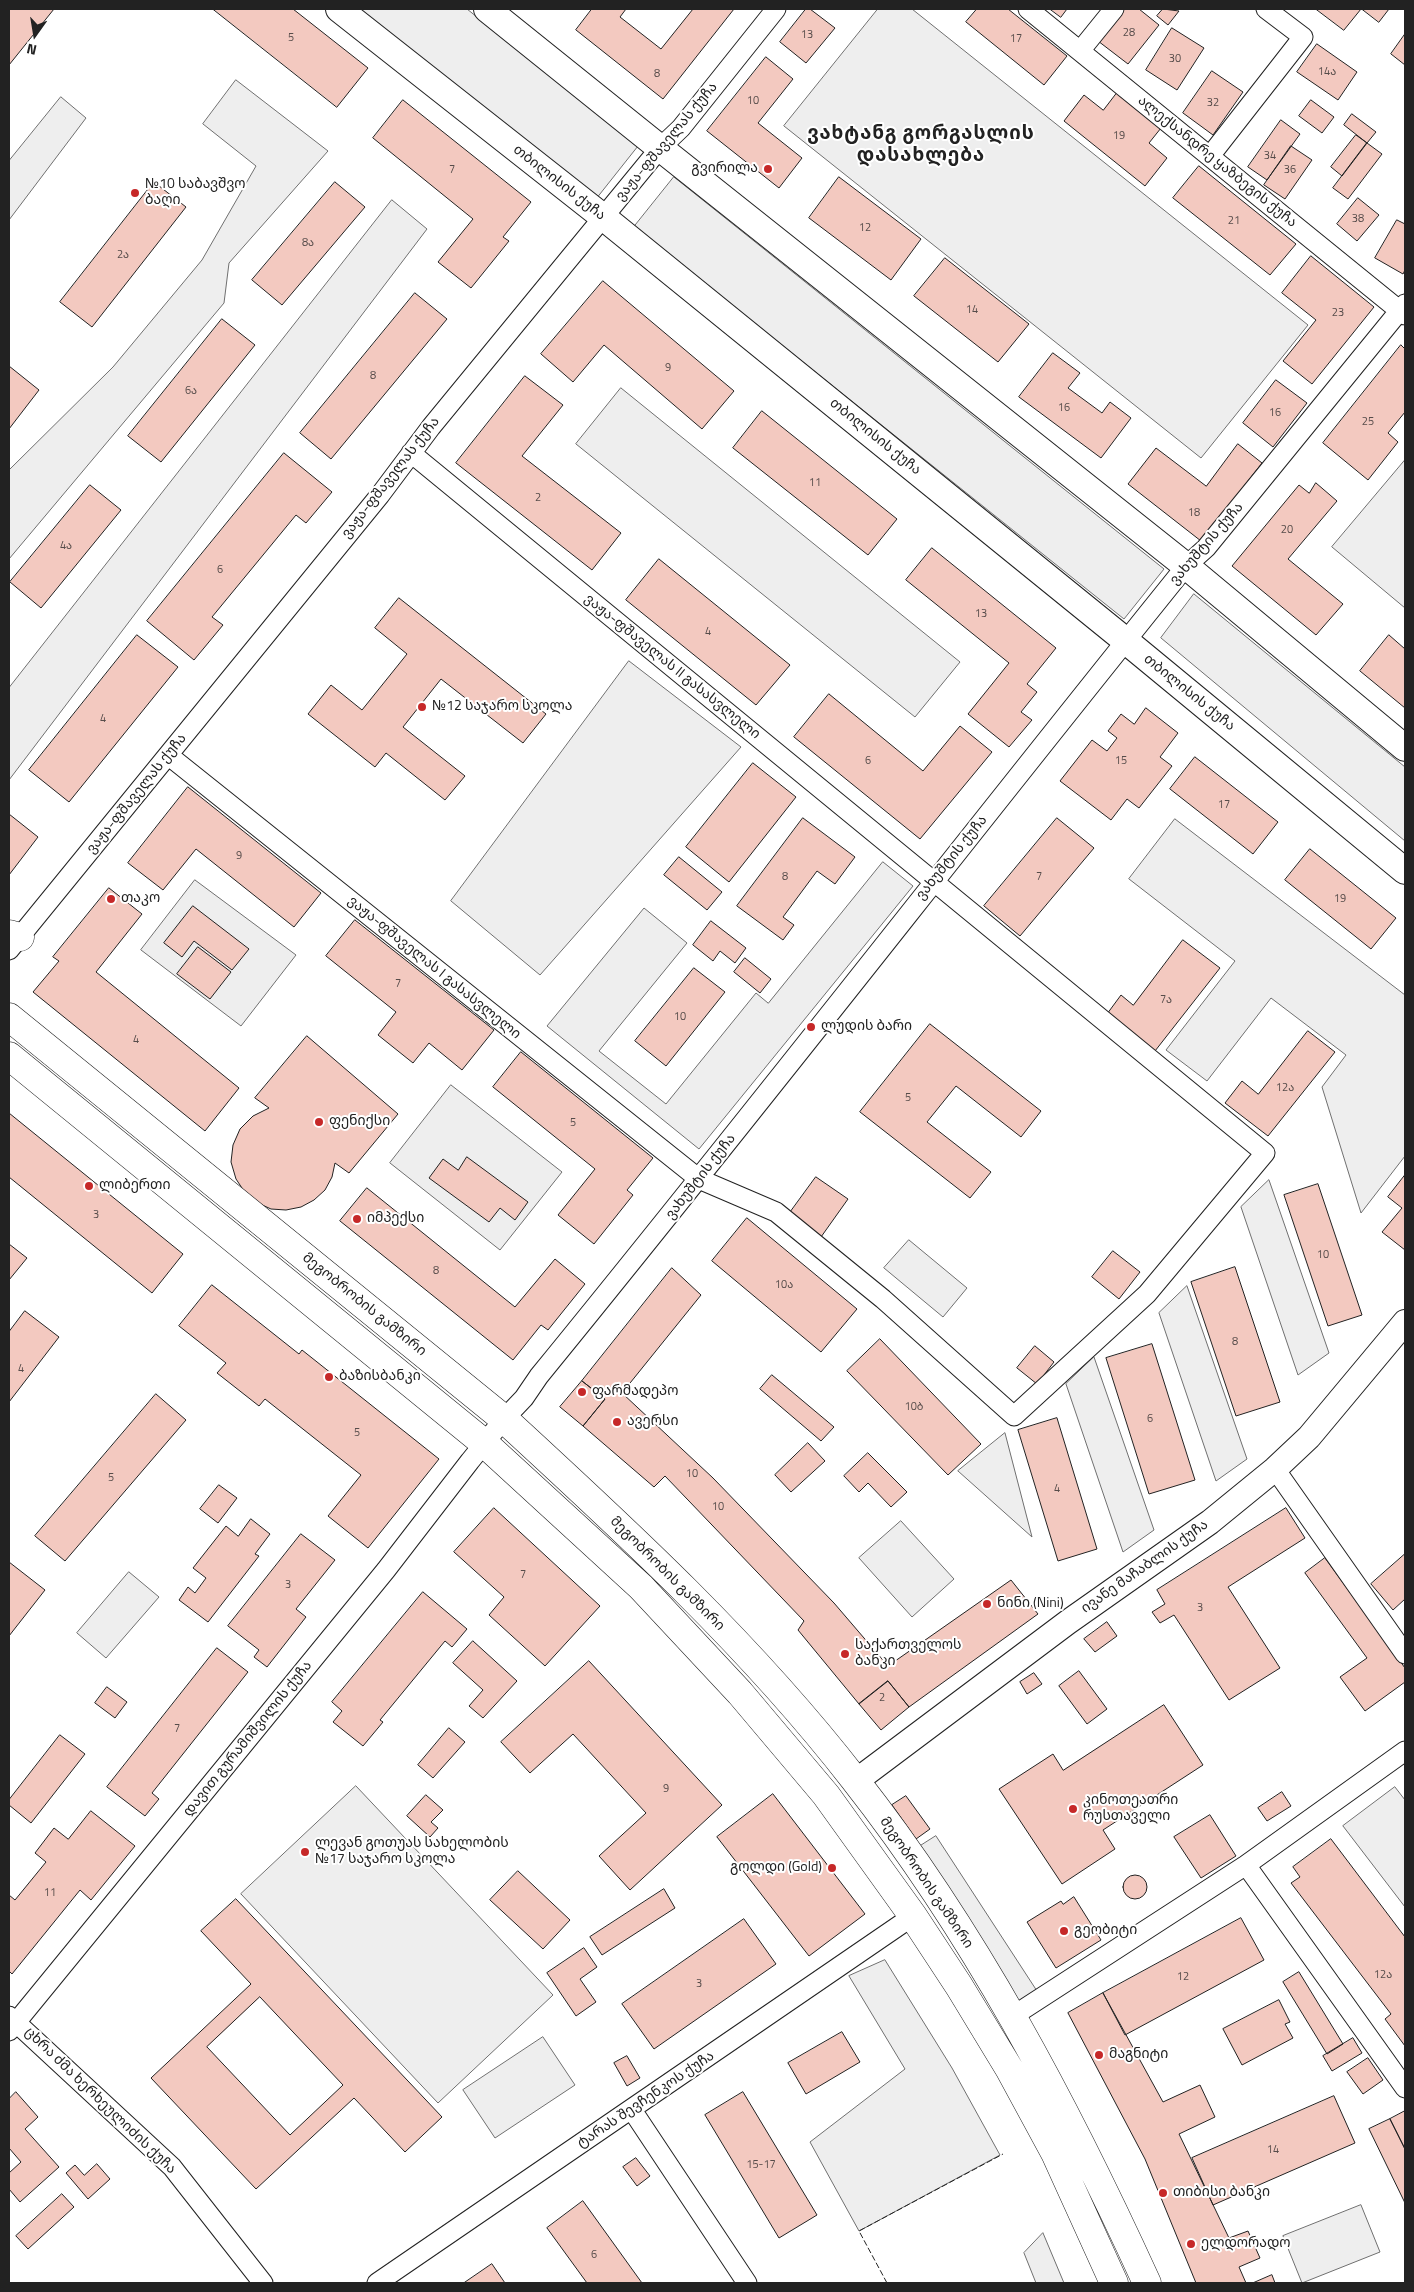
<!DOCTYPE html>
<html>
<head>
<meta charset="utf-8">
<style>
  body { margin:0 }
  #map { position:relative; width:1414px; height:2292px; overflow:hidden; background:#fff; font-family:"Titillium Web",sans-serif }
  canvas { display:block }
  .frame { position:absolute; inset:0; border:10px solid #222; pointer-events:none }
  .north { position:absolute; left:10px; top:10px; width:50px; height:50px; -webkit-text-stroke:4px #fff; paint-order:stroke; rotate:193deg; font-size:14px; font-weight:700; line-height:20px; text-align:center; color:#222 }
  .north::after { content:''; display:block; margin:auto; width:18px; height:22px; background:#222; clip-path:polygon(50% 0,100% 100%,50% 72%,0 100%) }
</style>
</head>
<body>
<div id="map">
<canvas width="1414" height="2292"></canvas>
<div class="frame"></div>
<div class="north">N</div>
</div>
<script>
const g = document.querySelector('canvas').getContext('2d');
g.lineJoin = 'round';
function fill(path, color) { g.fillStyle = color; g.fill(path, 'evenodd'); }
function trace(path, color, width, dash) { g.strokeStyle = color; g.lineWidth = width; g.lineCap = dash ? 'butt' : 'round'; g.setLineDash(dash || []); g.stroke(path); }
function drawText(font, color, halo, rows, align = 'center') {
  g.font = font + ' "Titillium Web","Noto Sans Georgian",sans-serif'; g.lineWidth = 4; g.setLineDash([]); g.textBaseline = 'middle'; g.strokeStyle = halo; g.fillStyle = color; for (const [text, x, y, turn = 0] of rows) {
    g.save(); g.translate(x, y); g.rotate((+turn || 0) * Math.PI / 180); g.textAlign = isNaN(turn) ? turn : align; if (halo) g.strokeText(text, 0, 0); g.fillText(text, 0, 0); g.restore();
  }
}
const green = new Path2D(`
  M359 9H467L638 146 596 199Z
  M878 9H912L1308 325 1201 458 784 126Z
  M236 80 328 151 229 263 224 303 9 559V470L113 367 202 260 256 166 203 124Z
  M61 97 86 118 9 220V161Z
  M674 177 1164 569 1124 619 634 227Z
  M392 200 427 229 9 780V688Z
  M621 388 960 662 915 717 576 444Z
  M1405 460V608L1332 547Z
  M1194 594 1405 767V841L1161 638Z
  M629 661 741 747 540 975 451 901Z
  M1175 819 1405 995V1156L1361 1213 1322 1087 1346 1055 1271 998 1207 1081 1166 1050 1235 961 1129 879Z
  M883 862 913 886 699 1149 547 1026 644 908 687 943 599 1051 666 1104 756 993 768 1003Z
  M195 880 296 955 241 1026 141 950Z
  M451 1085 562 1172 500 1250 390 1163Z
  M1269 1180 1329 1353 1298 1375 1241 1207Z
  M909 1240 967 1288 943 1317 884 1268Z
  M1187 1286 1247 1459 1216 1481 1159 1313Z
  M1094 1357 1154 1530 1123 1552 1066 1384Z
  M1005 1433 1032 1537 958 1471Z
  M901 1521 954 1579 912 1617 859 1558Z
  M129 1572 159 1597 106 1658 77 1633Z
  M356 1786 553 1995 438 2103 241 1894Z
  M1395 1787 1405 1800V1907L1343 1826Z
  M936 1836 1037 1991 1015 2005 914 1850Z
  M885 1960 952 2068 1000 2155 859 2231 810 2142 905 2069 849 1976Z
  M543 2037 575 2085 495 2138 463 2090Z
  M1361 2205 1380 2252 1302 2283 1283 2236Z
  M1043 2233 1064 2283H1036L1024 2253Z`);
const building = new Path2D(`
  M9 9H54L9 65Z
  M213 9H293L368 68 337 107Z
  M592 9H626L620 17 661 49 693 9H734L663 99 576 30Z
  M806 9H810L835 28 806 63 780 42Z
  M977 9H1008L1067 56 1044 85 966 22Z
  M1050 9H1067L1061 17Z
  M1123 9H1139L1159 25 1128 64 1098 41Z
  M1163 9 1179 11 1168 25 1157 16Z
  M1316 9H1361L1344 30Z
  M1362 9H1389L1379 22Z
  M1172 28 1204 48 1177 90 1146 70Z
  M1405 34V65L1391 54Z
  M1317 44 1357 72 1338 100 1297 72Z
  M766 57 793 79 758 123 802 158 779 188 707 131Z
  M1212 71 1243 92 1213 135 1183 113Z
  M1117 93 1161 128 1149 143 1167 158 1145 186 1064 121 1084 95 1103 110Z
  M403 100 531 202 503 237 509 241 471 288 438 262 473 219 373 138Z
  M1311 100 1334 117 1322 133 1299 116Z
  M1352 114 1376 132 1367 143 1344 125Z
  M1281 120 1300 134 1267 180 1248 167Z
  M1356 135 1367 143 1342 176 1331 167Z
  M1367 143 1382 154 1348 199 1333 188Z
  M1291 146 1312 160 1285 199 1264 185Z
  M1199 166 1296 244 1270 275 1173 198Z
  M839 177 921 239 891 280 809 218Z
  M154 182 186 207 92 327 60 302Z
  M335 182 365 207 282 305 252 280Z
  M1358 198 1379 215 1357 241 1337 224Z
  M1397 220 1405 224V270L1403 274 1375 258Z
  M1311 256 1374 307 1312 384 1283 361 1316 320 1282 293Z
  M945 258 1029 324 998 362 914 296Z
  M603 281 734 391 702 429 604 345 573 382 541 354Z
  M415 293 447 319 331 459 300 433Z
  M222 319 255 345 161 462 128 436Z
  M1401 345 1405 349V412L1388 433 1398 442 1368 480 1323 443Z
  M1053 353 1080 373 1068 388 1102 413 1110 402 1131 418 1101 458 1019 397Z
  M9 366 39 390 9 429Z
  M525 376 563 405 522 456 621 533 592 570 456 463Z
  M1276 380 1307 403 1273 447 1243 423Z
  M762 411 897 519 868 555 733 448Z
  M1238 444 1262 463 1201 541 1128 484 1156 448 1206 486Z
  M284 453 332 492 306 523 296 515 212 617 223 625 194 660 147 621Z
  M1316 483 1337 501 1288 559 1343 604 1316 635 1232 566 1299 485 1309 493Z
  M90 485 121 510 41 608 10 582Z
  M932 548 1056 648 1027 684 1037 692 1021 712 1032 720 1009 747 968 714 1009 663 906 580Z
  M659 559 790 665 756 705 626 600Z
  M399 598 546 714 523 743 441 679 403 727 465 776 445 800 386 753 375 767 308 714 331 685 362 710 407 654 375 628Z
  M137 635 178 667 69 802 29 770Z
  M1389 635 1405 649V708L1360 671Z
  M829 694 923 771 960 726 992 752 920 839 794 737Z
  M1146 708 1178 733 1160 757 1172 766 1139 808 1127 799 1111 820 1060 781 1092 740 1107 751 1117 738 1108 731 1121 714 1134 724Z
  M1195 757 1278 822 1253 854 1170 789Z
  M753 763 796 797 729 882 686 847Z
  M188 787 321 893 294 927 196 849 163 890 128 863Z
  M9 814 38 837 9 875Z
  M803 818 855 857 835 884 817 871 783 917 794 925 783 940 737 906Z
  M1057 818 1094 848 1020 936 984 906Z
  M1310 849 1396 918 1371 949 1285 880Z
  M679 857 722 892 707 910 664 875Z
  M109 888 142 914 96 972 239 1088 205 1131 33 992 59 961 53 957Z
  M193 906 249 949 232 970 194 941 182 957 164 943Z
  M355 920 494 1030 462 1070 429 1043 413 1063 378 1035 396 1012 326 956Z
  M711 921 746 948 735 963 720 951 713 961 693 945Z
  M1183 940 1220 968 1155 1051 1107 1014 1121 995 1133 1005Z
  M198 947 231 972 210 999 177 974Z
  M745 958 771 979 760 993 734 972Z
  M694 968 725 992 666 1066 635 1041Z
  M930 1024 1041 1111 1021 1137 956 1086 927 1122 991 1172 970 1198 860 1112Z
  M1308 1031 1335 1052 1268 1136 1225 1103 1242 1081 1258 1094Z
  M307 1036 398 1114 349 1173 335 1163 332 1177 325 1190 314 1200 301 1207 286 1210 271 1209 258 1203 246 1194 236 1179 231 1162 233 1145 240 1129 253 1116 269 1108 255 1098Z
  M521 1052 653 1158 627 1190 633 1195 594 1244 558 1215 595 1169 493 1087Z
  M9 1113 183 1254 152 1293 9 1177Z
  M467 1157 528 1202 515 1220 500 1208 489 1222 429 1178 443 1159 458 1170Z
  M1405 1175V1250L1382 1232 1402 1208 1388 1197Z
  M816 1177 848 1199 821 1237 789 1214Z
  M1318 1184 1362 1315 1328 1326 1284 1195Z
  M367 1188 515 1307 555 1259 585 1284 548 1330 541 1325 513 1360 340 1221Z
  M747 1218 857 1309 821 1352 712 1261Z
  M9 1244 27 1258 9 1280Z
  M1113 1251 1140 1272 1119 1299 1092 1277Z
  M1235 1267 1280 1402 1236 1416 1191 1282Z
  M672 1268 701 1295 622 1393 713 1478 834 1603 888 1666 1011 1580 1038 1614 909 1707 888 1681 859 1704 798 1630 804 1621 665 1476 654 1487 583 1426 605 1399 582 1381Z
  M212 1285 299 1354 302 1350 439 1459 368 1548 328 1516 361 1475 265 1399 259 1406 217 1373 226 1363 179 1326Z
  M25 1311 59 1337 9 1402V1332Z
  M880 1339 981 1444 948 1475 847 1371Z
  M1152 1344 1195 1480 1149 1494 1106 1358Z
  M1035 1346 1054 1362 1037 1384 1017 1368Z
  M772 1375 834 1427 821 1441 760 1389Z
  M582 1381 605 1399 583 1426 560 1407Z
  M156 1394 186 1420 65 1561 35 1536Z
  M1057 1418 1097 1549 1058 1561 1018 1430Z
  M808 1443 825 1461 791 1492 775 1475Z
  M868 1453 907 1492 891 1507 868 1483 859 1492 844 1476Z
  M219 1485 237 1498 218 1523 200 1509Z
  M494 1508 600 1606 545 1666 489 1615 504 1597 454 1552Z
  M1286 1508 1305 1538 1228 1587 1280 1668 1229 1700 1174 1615 1160 1623 1152 1612 1165 1604 1157 1590Z
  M251 1519 270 1534 255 1554 259 1556 208 1622 179 1600 188 1587 195 1593 206 1578 193 1568 226 1526 238 1536Z
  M301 1534 335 1560 296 1609 306 1617 267 1667 254 1657 259 1650 228 1626Z
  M1405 1554V1599L1393 1610 1371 1584Z
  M1325 1558 1405 1668V1682L1365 1711 1340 1677 1367 1658 1305 1573Z
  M9 1562 45 1590 9 1636Z
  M423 1592 467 1629 452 1647 445 1641 380 1720 383 1722 363 1746 333 1722 342 1711 332 1702Z
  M1107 1622 1117 1636 1095 1652 1084 1639Z
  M473 1641 517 1681 483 1718 469 1706 483 1690 453 1663Z
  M217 1648 248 1672 152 1793 159 1799 145 1816 107 1787Z
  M589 1661 722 1805 630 1890 599 1856 646 1813 573 1734 530 1773 501 1742Z
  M1079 1671 1107 1709 1087 1724 1059 1686Z
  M1034 1673 1042 1684 1027 1694 1020 1682Z
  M888 1681 909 1707 881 1730 859 1704Z
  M107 1687 127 1702 115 1718 95 1703Z
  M1164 1705 1203 1765 1103 1830 1115 1849 1062 1884 999 1789 1053 1754 1063 1770Z
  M449 1728 465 1742 433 1778 418 1765Z
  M60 1735 85 1754 31 1823 9 1805V1800Z
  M1282 1792 1291 1806 1267 1821 1258 1808Z
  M773 1794 865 1914 809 1956 717 1837Z
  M426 1795 443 1810 431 1822 438 1828 430 1837 407 1816Z
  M906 1796 930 1829 916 1839 892 1805Z
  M91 1811 135 1846 91 1900 80 1890 12 1974 9 1971V1895L15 1900 46 1862 35 1853 54 1828 68 1839Z
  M1210 1815 1236 1856 1201 1878 1174 1837Z
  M1331 1839 1405 1937V2046L1385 2019 1391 2014 1291 1883 1300 1877 1293 1867Z
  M518 1871 570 1920 543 1949 490 1900Z
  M1123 1887a12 12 0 1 1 24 0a12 12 0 1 1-24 0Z
  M664 1889 675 1908 602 1955 590 1937Z
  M1074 1897 1101 1940 1056 1968 1027 1922 1061 1901 1063 1904Z
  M236 1899 442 2117 405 2152 354 2098 256 2189 151 2078 251 1984 201 1931ZM260 1997 343 2085 290 2135 207 2047Z
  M1241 1918 1264 1960 1125 2035 1103 1993Z
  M744 1919 776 1964 654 2049 622 2004Z
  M584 1948 597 1967 580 1979 596 2002 576 2016 547 1973Z
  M1299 1972 1343 2044 1327 2054 1283 1982Z
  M1103 1993 1163 2102 1200 2085 1215 2117 1179 2134 1229 2238 1248 2231 1260 2258 1239 2267 1246 2283H1196L1145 2159 1068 2013Z
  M1279 2000 1290 2022 1285 2024 1293 2038 1242 2065 1223 2029Z
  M842 2032 860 2062 806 2094 788 2063Z
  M1353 2038 1362 2053 1332 2071 1323 2056Z
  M627 2056 640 2078 627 2086 614 2063Z
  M1368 2058 1383 2080 1363 2094 1347 2072Z
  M16 2092 38 2117 25 2129 59 2167 20 2202 9 2189V2173L21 2162 9 2148V2099Z
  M743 2092 817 2215 779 2238 705 2115Z
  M1334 2096 1355 2143 1213 2205 1192 2158Z
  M1405 2111V2149L1390 2119Z
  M1390 2119 1405 2149V2203L1369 2129Z
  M636 2158 650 2176 637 2186 623 2167Z
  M97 2164 110 2179 88 2199 66 2173 75 2165 84 2175Z
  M62 2194 74 2207 28 2249 16 2236Z
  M583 2201 642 2283H587L547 2228Z
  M492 2264 505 2283H464Z
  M1272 2275 1275 2283H1253Z`);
const minor = new Path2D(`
  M1028 9 1405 315
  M1080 51 1114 9
  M1210 156 1303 37 1266 9
  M168 755 699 1179 776 1212 883 1299 1014 1416 1147 1294 1265 1153 411 453
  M9 950 380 495 431 427 660 148 681 128 776 9
  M1275 1469 1405 1654
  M1246 1865 1405 2088
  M9 2016 172 2167 263 2283
  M1013 2016 1246 1865 1405 1751
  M9 2031 386 1570 470 1461 504 1419 524 1398 539 1376C758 1108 969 835 1186 566L1206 548 1405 304
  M632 2110 747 2283
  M377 2283 913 1916`);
const tertiary = new Path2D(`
  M856 1781 1068 1622 1210 1522 1275 1469 1309 1437 1405 1322`);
const secondary = new Path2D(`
  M339 9 603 217 1126 641 1405 871
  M487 9 660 148 1186 566 1405 748`);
const primary = new Path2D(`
  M9 934 20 937
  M9 1017 504 1419C627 1532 751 1646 854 1779 975 1933 1066 2106 1147 2283
  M9 1056 484 1443 641 1587 740 1693 826 1795 913 1916 959 1986 1010 2070 1055 2153 1114 2283`);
const fence = new Path2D(`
  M887 2283 859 2231 1003 2154`);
const markers = [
  [768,169,5,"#c62828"],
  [135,193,5,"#c62828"],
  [422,707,5,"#c62828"],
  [111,899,5,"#c62828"],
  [811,1027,5,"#c62828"],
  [319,1122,5,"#c62828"],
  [89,1186,5,"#c62828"],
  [357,1219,5,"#c62828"],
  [329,1377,5,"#c62828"],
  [582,1392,5,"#c62828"],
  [617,1422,5,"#c62828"],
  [987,1604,5,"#c62828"],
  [845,1654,5,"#c62828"],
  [1073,1809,5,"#c62828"],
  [305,1852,5,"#c62828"],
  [832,1868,5,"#c62828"],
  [1064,1931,5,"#c62828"],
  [1099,2055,5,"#c62828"],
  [1163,2193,5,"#c62828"],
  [1191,2244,5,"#c62828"]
];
const numberNames = [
  ["28",1129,33],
  ["13",807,35],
  ["5",291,38],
  ["17",1016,39],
  ["30",1175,59],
  ["14ა",1327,72],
  ["8",657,74],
  ["10",753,101],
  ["32",1213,103],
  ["19",1119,136],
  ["34",1270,156],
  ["7",452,170],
  ["36",1290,170],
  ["38",1358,219],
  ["21",1234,221],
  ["12",865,228],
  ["8ა",308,243],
  ["2ა",123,255],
  ["14",972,310],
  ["23",1338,313],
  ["9",668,368],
  ["8",373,376],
  ["6ა",191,391],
  ["16",1064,408],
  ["16",1275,413],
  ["25",1368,422],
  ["11",815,483],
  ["2",538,498],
  ["18",1194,513],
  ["20",1287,530],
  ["4ა",66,546],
  ["6",220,570],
  ["13",981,614],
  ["4",708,632],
  ["4",103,719],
  ["6",868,761],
  ["15",1121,761],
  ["17",1224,805],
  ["9",239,856],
  ["8",785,877],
  ["7",1039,877],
  ["19",1340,899],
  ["7",398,984],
  ["7ა",1166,1000],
  ["10",680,1017],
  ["4",136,1040],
  ["12ა",1285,1088],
  ["5",908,1098],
  ["5",573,1123],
  ["3",96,1215],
  ["10",1323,1255],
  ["8",436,1271],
  ["10ა",784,1285],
  ["8",1235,1342],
  ["4",21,1369],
  ["10ბ",914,1407],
  ["6",1150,1419],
  ["5",357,1433],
  ["10",692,1474],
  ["5",111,1478],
  ["4",1057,1489],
  ["10",718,1507],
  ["7",523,1575],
  ["3",288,1585],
  ["3",1200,1608],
  ["2",882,1698],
  ["7",177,1729],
  ["9",666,1789],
  ["11",50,1893],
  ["12ა",1383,1975],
  ["12",1183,1977],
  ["3",699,1984],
  ["14",1273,2150],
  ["15-17",761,2165],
  ["6",594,2255]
];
const streetNames = [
  ["ვაჟა-ფშაველას ქუჩა",667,142,-50],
  ["ალექსანდრე ყაზბეგის ქუჩა",1217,162,39],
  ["თბილისის ქუჩა",559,183,38],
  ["თბილისის ქუჩა",875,437,39],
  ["ვაჟა-ფშაველას ქუჩა",391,478,-52],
  ["ვახუშტის ქუჩა",1207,544,-49],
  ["ვაჟა-ფშაველას II გასასვლელი",672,667,39],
  ["თბილისის ქუჩა",1189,693,39],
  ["ვაჟა-ფშაველას ქუჩა",137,794,-51],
  ["ვახუშტის ქუჩა",952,858,-51],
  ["ვაჟა-ფშაველას I გასასვლელი",434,968,39],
  ["ვახუშტის ქუჩა",701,1177,-52],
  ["მეგობრობის გამზირი",364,1305,39],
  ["ივანე მაჩაბლის ქუჩა",1145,1567,-35],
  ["მეგობრობის გამზირი",667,1574,45],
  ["დავით გურამიშვილის ქუჩა",248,1739,-51],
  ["მეგობრობის გამზირი",926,1883,56],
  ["ტარას შევჩენკოს ქუჩა",646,2100,-34],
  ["ცხრა ძმა ხერხეულიძის ქუჩა",100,2101,44]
];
const poiNames = [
  ["გვირილა",758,169,"right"],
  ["№10 საბავშვო",145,185],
  ["ბაღი",145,201],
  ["№12 საჯარო სკოლა",432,707],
  ["თაკო",121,899],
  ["ლუდის ბარი",821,1027],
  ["ფენიქსი",329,1122],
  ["ლიბერთი",99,1186],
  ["იმპექსი",367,1219],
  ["ბაზისბანკი",339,1377],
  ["ფარმადეპო",592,1392],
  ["ავერსი",627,1422],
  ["ნინი (Nini)",997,1604],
  ["საქართველოს",855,1646],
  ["ბანკი",855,1662],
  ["კინოთეათრი",1083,1801],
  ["რუსთაველი",1083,1817],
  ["ლევან გოთუას სახელობის",315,1844],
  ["№17 საჯარო სკოლა",315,1860],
  ["გოლდი (Gold)",822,1868,"right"],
  ["გეობიტი",1074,1931],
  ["მაგნიტი",1109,2055],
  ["თიბისი ბანკი",1173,2193],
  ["ელდორადო",1201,2244]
];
const districtNames = [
  ["ვახტანგ გორგასლის",921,134],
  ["დასახლება",921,156]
];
fill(green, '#eee');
trace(green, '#6f6f6f', 1);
fill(building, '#f3c9c0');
trace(building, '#222', 1);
trace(minor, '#222', 21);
trace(tertiary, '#222', 26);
trace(secondary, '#222', 28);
trace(primary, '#222', 29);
trace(minor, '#fff', 19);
trace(tertiary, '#fff', 24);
trace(secondary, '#fff', 26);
trace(primary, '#fff', 28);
trace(fence, '#222', 1, [6, 2.5]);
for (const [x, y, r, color] of markers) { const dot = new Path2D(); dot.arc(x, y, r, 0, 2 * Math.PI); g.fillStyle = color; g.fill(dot); trace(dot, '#fff', 2); }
drawText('11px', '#564c4a', null, numberNames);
drawText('14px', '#222', '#fff', streetNames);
drawText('14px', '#222', '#fff', poiNames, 'left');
g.letterSpacing = '1px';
drawText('bold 19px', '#222', '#fff', districtNames);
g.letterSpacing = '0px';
</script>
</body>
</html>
